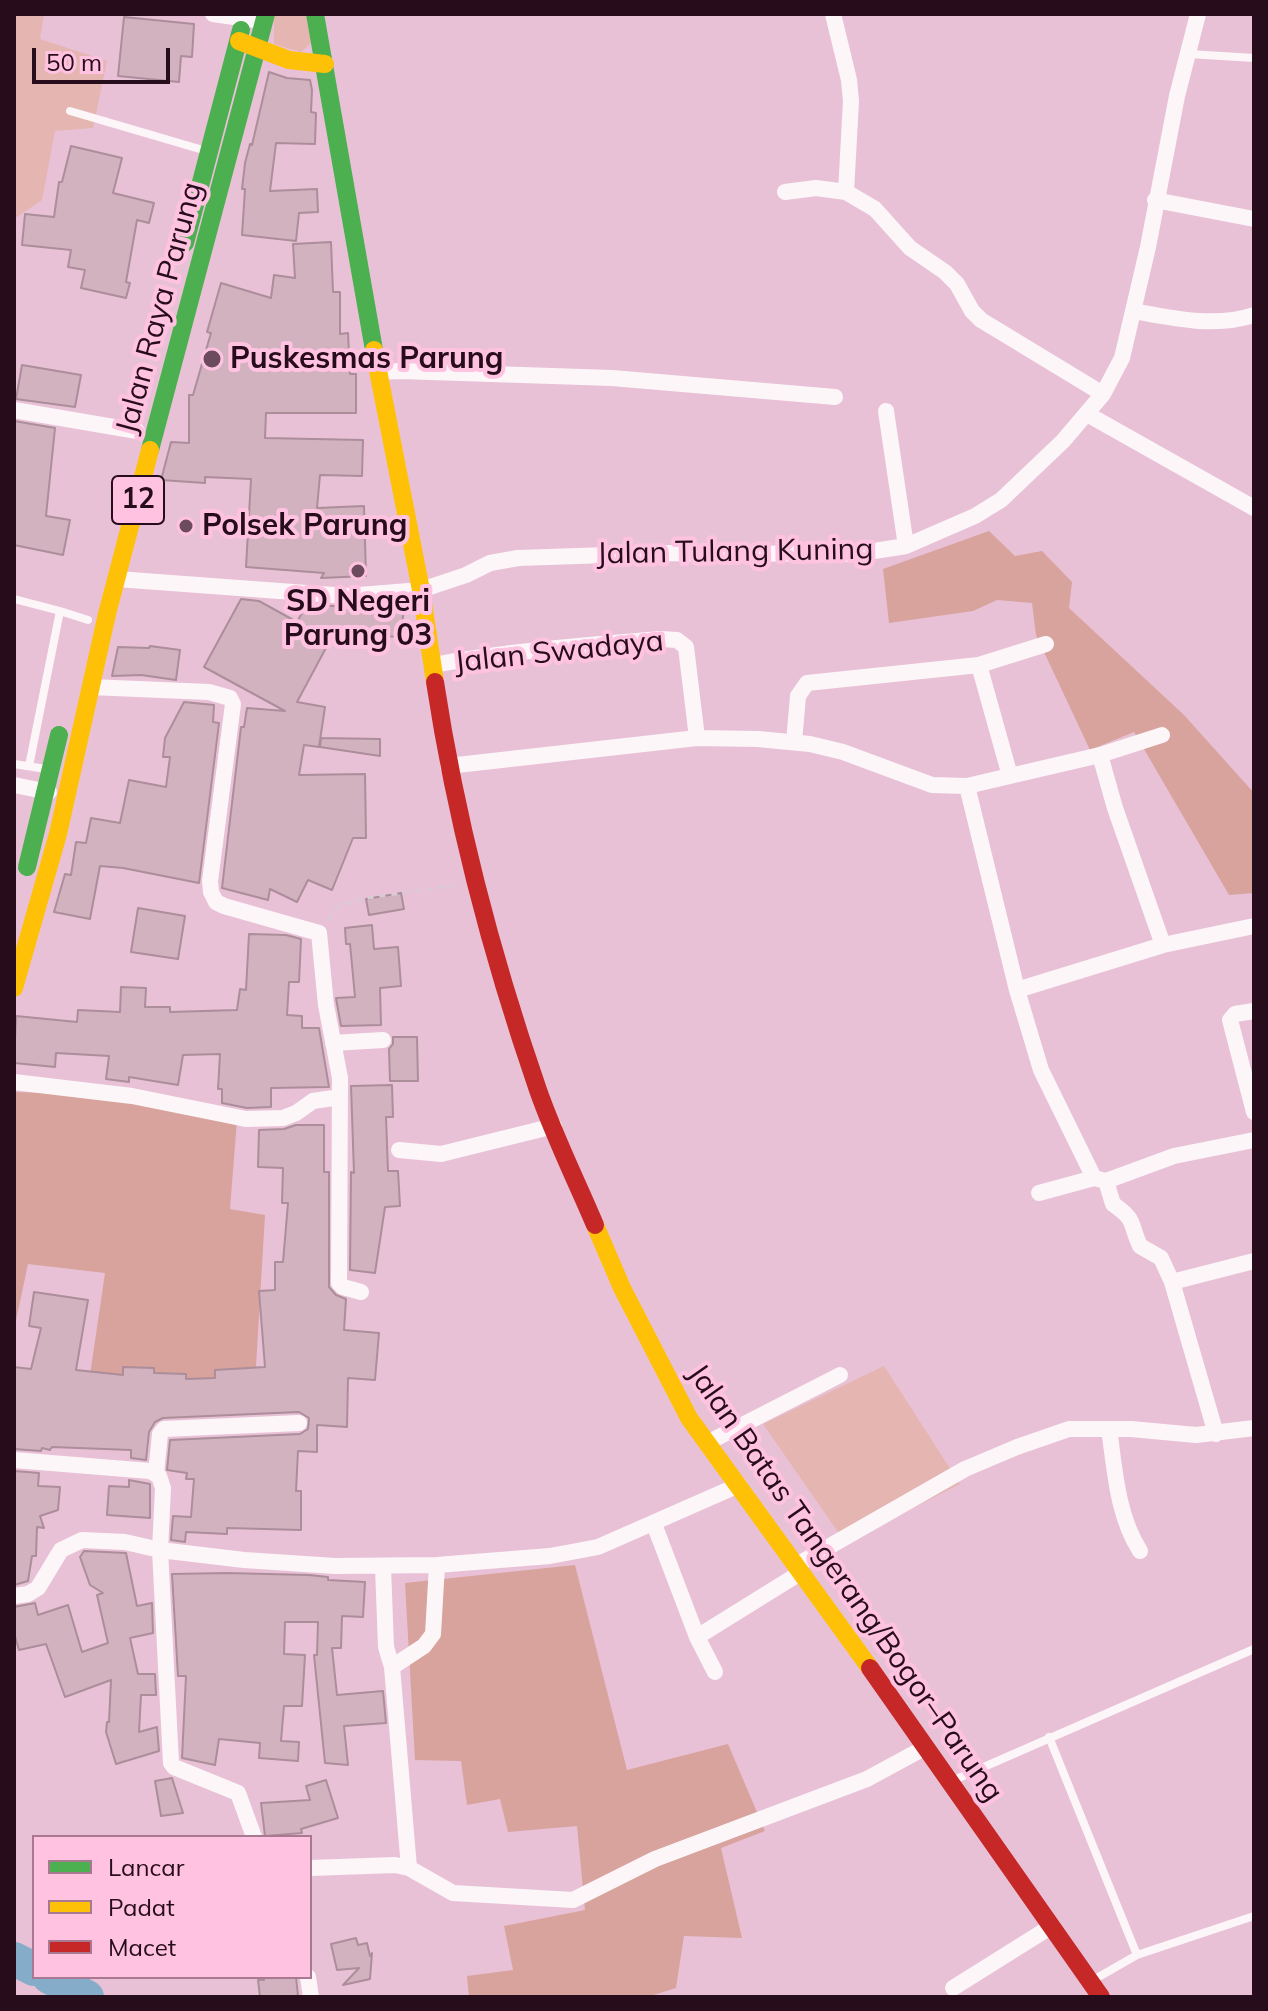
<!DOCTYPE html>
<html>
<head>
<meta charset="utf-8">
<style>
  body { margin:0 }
  #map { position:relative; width:1268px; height:2011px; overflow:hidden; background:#e9c1d6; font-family:Mulish,sans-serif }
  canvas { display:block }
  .frame { position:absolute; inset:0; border:16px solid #270c1c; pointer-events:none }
  .legend { position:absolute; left:32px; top:1835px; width:280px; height:144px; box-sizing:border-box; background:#ffc2e1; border:2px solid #a97992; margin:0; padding:10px 14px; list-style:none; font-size:24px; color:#270c1c }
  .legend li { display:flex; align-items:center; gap:16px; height:40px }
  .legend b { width:40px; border:2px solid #a97992 }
  .scale { position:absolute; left:32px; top:48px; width:138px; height:36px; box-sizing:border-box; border:4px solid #270c1c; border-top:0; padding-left:10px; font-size:24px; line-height:28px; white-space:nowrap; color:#270c1c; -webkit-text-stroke:6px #ffc2e1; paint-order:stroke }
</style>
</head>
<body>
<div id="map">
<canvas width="1268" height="2011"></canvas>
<div class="frame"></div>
<ul class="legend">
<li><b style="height:10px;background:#4caf50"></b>Lancar</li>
<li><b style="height:10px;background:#ffc107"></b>Padat</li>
<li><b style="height:10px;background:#c62828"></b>Macet</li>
</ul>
<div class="scale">50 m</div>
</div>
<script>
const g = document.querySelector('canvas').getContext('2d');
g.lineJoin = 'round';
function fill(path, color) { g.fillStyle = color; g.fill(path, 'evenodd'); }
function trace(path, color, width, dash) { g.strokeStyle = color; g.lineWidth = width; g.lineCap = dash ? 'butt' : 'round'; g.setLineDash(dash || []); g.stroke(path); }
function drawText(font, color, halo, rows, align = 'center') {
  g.font = font + ' Mulish,sans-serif'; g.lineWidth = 8; g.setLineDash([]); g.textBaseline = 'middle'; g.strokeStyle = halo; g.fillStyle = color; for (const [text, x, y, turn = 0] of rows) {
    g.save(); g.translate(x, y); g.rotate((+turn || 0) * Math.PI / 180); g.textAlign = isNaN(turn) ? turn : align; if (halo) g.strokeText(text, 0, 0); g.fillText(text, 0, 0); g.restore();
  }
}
const green = new Path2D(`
  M14 14H44L40 39 107 61 93 128 55 131 42 200 14 219Z
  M274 14H306L311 43 301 52 274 44Z
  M884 1366 960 1484 845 1542 763 1424Z`);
const forest = new Path2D(`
  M989 531 1015 556 1042 551 1072 582 1069 608 1184 715 1254 793V893L1229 895 1134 732 1090 750 1036 635 1032 603 997 600 973 611 889 623 883 569Z
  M14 1092 79 1094 237 1120 230 1209 265 1215 255 1383 90 1375 105 1273 28 1264 14 1330Z
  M575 1565 627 1770 728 1744 765 1831 721 1848 742 1938 684 1936 676 1988 647 1997H469L467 1976 513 1970 504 1926 585 1910 577 1826 508 1832 500 1799 467 1805 461 1761 415 1760 405 1583Z`);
const river = new Path2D(`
  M14 1959 34 1969
  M49 1977 87 1997`);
const building = new Path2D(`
  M124 17 194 24 192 57 181 56 179 82 118 76Z
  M269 72 287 78 310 80 312 90 311 112 316 113 315 144 276 143 270 191 317 189 318 212 299 213 296 241 242 235 245 189H242L245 163 250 144 252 145Z
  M71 146 122 158 113 193 154 203 149 223 137 220 126 282 130 283 126 298 81 288 85 270 68 267 71 250 22 245 25 214 54 217 59 182H62Z
  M331 242 333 292H340V334L348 333 350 374H356V413H266L265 438 363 440 362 476 320 475 317 508 364 506 366 576 321 578 324 573 246 567 251 479 205 477V483L161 480 171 442 189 443V395H193L211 333 207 332 221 283 271 298 274 275 295 278 293 244Z
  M22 365 81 375 75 407 16 399Z
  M14 421 55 428 46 516 70 520 63 555 14 545Z
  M241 599 259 601 297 622 307 604 346 607 370 605 404 610 400 637 334 633 297 702 325 707 319 747 304 745 299 775 365 774 366 838H353L332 890 308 880 297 902 270 889 268 900 222 888 241 727H244L247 708 285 711 204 667Z
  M150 646 180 650 176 680 141 675 112 676 118 647 149 648Z
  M184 702 214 705 213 722 219 723 199 883 123 868 100 866 90 919 54 912 65 874 71 875 76 842 86 843 91 818 120 823 129 780 166 787 170 757H163L165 738Z
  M321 738 380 739V756L320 747Z
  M401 893 404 909 369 915 366 899Z
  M138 908 185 916 178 959 131 952Z
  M372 925 374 949 398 947 401 986 380 988 381 1025 341 1026 336 998 355 997 350 944H346L345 928Z
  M249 934 286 935 301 939 299 982H289L287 1015 302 1016V1028H319L329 1087 271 1088V1107L247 1108 222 1103V1089H218L220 1054 183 1055 178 1085 129 1077V1082L106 1079 109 1056 56 1053 55 1067 14 1063 16 1016 77 1022 78 1010 120 1012 121 987 146 988 145 1007H170V1012L237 1010 240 989 246 990Z
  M393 1037H417L418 1081H390L389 1049 393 1044Z
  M392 1085 393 1117H386L388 1171H398L400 1206 385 1207 375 1273 350 1270 351 1172 354 1173 351 1086Z
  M296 1125H324V1172H329V1287L336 1295 346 1299 344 1330 379 1333 375 1380 348 1378 347 1427 317 1425V1452L298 1451 296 1491H301V1530L227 1528V1534L186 1532 185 1542 171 1540 173 1516 191 1517 194 1479H186L187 1473 167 1470 170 1440 300 1434 308 1429 309 1418 299 1412 163 1418 155 1422 149 1432 146 1460 131 1458V1450L52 1447 50 1450 42 1448 41 1451 14 1449V1367L31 1369 41 1328 29 1326 34 1292 88 1300 76 1370 123 1375V1367L154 1368V1373L186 1374V1379L215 1378V1370L265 1367 259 1291 275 1290V1262H283L288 1203H282L283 1168 258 1167 259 1130 284 1129Z
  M14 1471 39 1473 38 1486 60 1487 58 1510 40 1516 44 1528 37 1527 36 1556H32L28 1581 14 1585Z
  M129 1480 150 1484V1518L107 1515 109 1486 129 1487Z
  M84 1551 126 1553 137 1606 152 1603 153 1633 130 1638 138 1674H155L156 1695H141L139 1732 157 1727 159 1751 116 1764 106 1732 107 1722H109L111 1680 65 1697 46 1644 19 1650 14 1633V1607L35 1603 38 1615 68 1605 82 1652 108 1643 97 1595 103 1593 90 1585 80 1557Z
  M226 1573 309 1575 328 1577V1580L365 1582 363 1617 342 1616 341 1648H332L337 1695 383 1691 386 1723 344 1726 348 1765 325 1763 314 1655H317L318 1622H285L284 1654 305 1655 302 1706H284L281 1741 299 1742 298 1761 259 1758 260 1743 219 1739 215 1765 182 1758 186 1676H178L172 1574Z
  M172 1778 183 1813 161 1816 155 1781Z
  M326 1780 338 1818 301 1829 302 1833 265 1836 261 1803 310 1800 306 1786Z
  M356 1938 358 1945 367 1943 370 1956 372 1953 370 1979 343 1985 359 1968 337 1970 331 1944Z
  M264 1977H296L298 1996 260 1997 258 1980H264Z`);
const path = new Path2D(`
  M328 920 338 906 355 900 455 885`);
const lane = new Path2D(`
  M1189 54 1254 58
  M70 111 203 150
  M14 599 60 611 29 766
  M60 611 88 620
  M14 764 46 769
  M1049 1737 1137 1955
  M954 1780 1254 1649
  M1095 1979 1137 1955 1254 1916`);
const street = new Path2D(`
  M213 14 255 20
  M833 14 849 80 851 101 846 192 875 209 910 248 945 272 957 284 972 311 981 320 1103 394
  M785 192 816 188 846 192
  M1155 200 1254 219
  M1133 311C1172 318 1215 328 1254 315
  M378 372 401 371 612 378 835 397
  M14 410 137 431
  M886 411 906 546
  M1087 414 1254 508
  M117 579 347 596 421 590 466 575 490 563 518 558 667 553 855 554 906 546 975 516 1001 500 1063 441 1103 394 1122 358 1148 247 1177 96 1198 14
  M433 665C509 651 585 645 661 639L677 640 686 647 697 738
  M979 665 1010 776
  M90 687 209 692 230 698 233 704 210 881 211 892 216 902 224 906 319 933 326 1005 340 1078 339 1283 343 1287 361 1292
  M794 742 798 696 807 683 979 665 1046 644
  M1100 755 1115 808 1163 945
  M448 766 697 738 758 739 810 744 843 752 932 785 967 786 1100 755 1162 735
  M14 785 49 792
  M967 786 1017 990 1041 1070 1094 1178
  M1017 990 1163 945 1254 926
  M1254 1011 1235 1014 1230 1020 1254 1112
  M333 1043 383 1040
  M14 1082 132 1096 246 1119 283 1118 296 1113 313 1101 340 1097
  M399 1150 441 1154 554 1126
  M1106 1181 1113 1204C1137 1221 1129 1222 1140 1246L1161 1258 1172 1282 1216 1434
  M1039 1193 1094 1178 1106 1181 1174 1156 1254 1140
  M1172 1282 1254 1261
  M1109 1429C1115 1470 1117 1515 1140 1551
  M707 1443 840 1375
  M14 1460 150 1471 159 1476 163 1488 160 1550 171 1763 174 1767 238 1793 254 1837
  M156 1473 160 1434 164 1429 299 1423
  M654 1524 697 1637 715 1672
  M795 1566 965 1469 1017 1447 1069 1429H1131L1196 1435 1254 1428
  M383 1567 386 1647 392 1667 409 1868
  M14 1596 28 1594 38 1588 61 1550 82 1540 125 1542 160 1550 244 1560 335 1566 437 1565 550 1556 598 1547 739 1485
  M697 1637 800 1573
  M392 1667 424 1646 433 1634 437 1565
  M310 1868 395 1865 409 1868 453 1893 573 1900 655 1859 867 1779 926 1747
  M308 1977 311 1997
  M953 1988 1052 1926`);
const fast = new Path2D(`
  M315 14 374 350
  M185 243 241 30
  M150 450 266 14
  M27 867 59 735`);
const slow = new Path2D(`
  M239 41 289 60 325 64
  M374 350 421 590 435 682
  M14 988 58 834 107 614 150 450
  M595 1225 622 1288 689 1418 870 1668`);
const jam = new Path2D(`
  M435 682C456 820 492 957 538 1090 554 1136 576 1180 595 1225
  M870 1668 1101 1997`);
const markers = [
  [212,359,10,"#6b4b5d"],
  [186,526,8,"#6b4b5d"],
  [358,571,8,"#6b4b5d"]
];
const shields = [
  [138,500,52]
];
const shieldNames = [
  ["12",138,500]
];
const streetNames = [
  ["Jalan Raya Parung",160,308,-75],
  ["Jalan Tulang Kuning",735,552,-1],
  ["Jalan Swadaya",559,652,-6],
  ["Jalan Batas Tangerang/Bogor–Parung",845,1583,55]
];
const poiNames = [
  ["Puskesmas Parung",230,359],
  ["Polsek Parung",202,526],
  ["SD Negeri",358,602,"center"],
  ["Parung 03",358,636,"center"]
];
fill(green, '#e4b5b1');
fill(forest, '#d7a39c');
trace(river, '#85adc9', 34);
fill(building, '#d2b2be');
trace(building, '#ac8d9a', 2);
trace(path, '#d9cbd3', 3, [6, 6]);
trace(lane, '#fcf6f9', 8);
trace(street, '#fcf6f9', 16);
trace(fast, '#4caf50', 18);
trace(slow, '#ffc107', 18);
trace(jam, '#c62828', 18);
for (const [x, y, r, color] of markers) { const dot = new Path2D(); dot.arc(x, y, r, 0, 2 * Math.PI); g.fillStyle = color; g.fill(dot); trace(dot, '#ffc2e1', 3); }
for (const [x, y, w] of shields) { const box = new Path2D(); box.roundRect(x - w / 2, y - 24, w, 48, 6); g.fillStyle = '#ffc2e1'; g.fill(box); trace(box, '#270c1c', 2); }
drawText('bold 28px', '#270c1c', null, shieldNames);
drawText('30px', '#270c1c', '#ffc2e1', streetNames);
drawText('bold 30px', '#270c1c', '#ffc2e1', poiNames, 'left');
</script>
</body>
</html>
